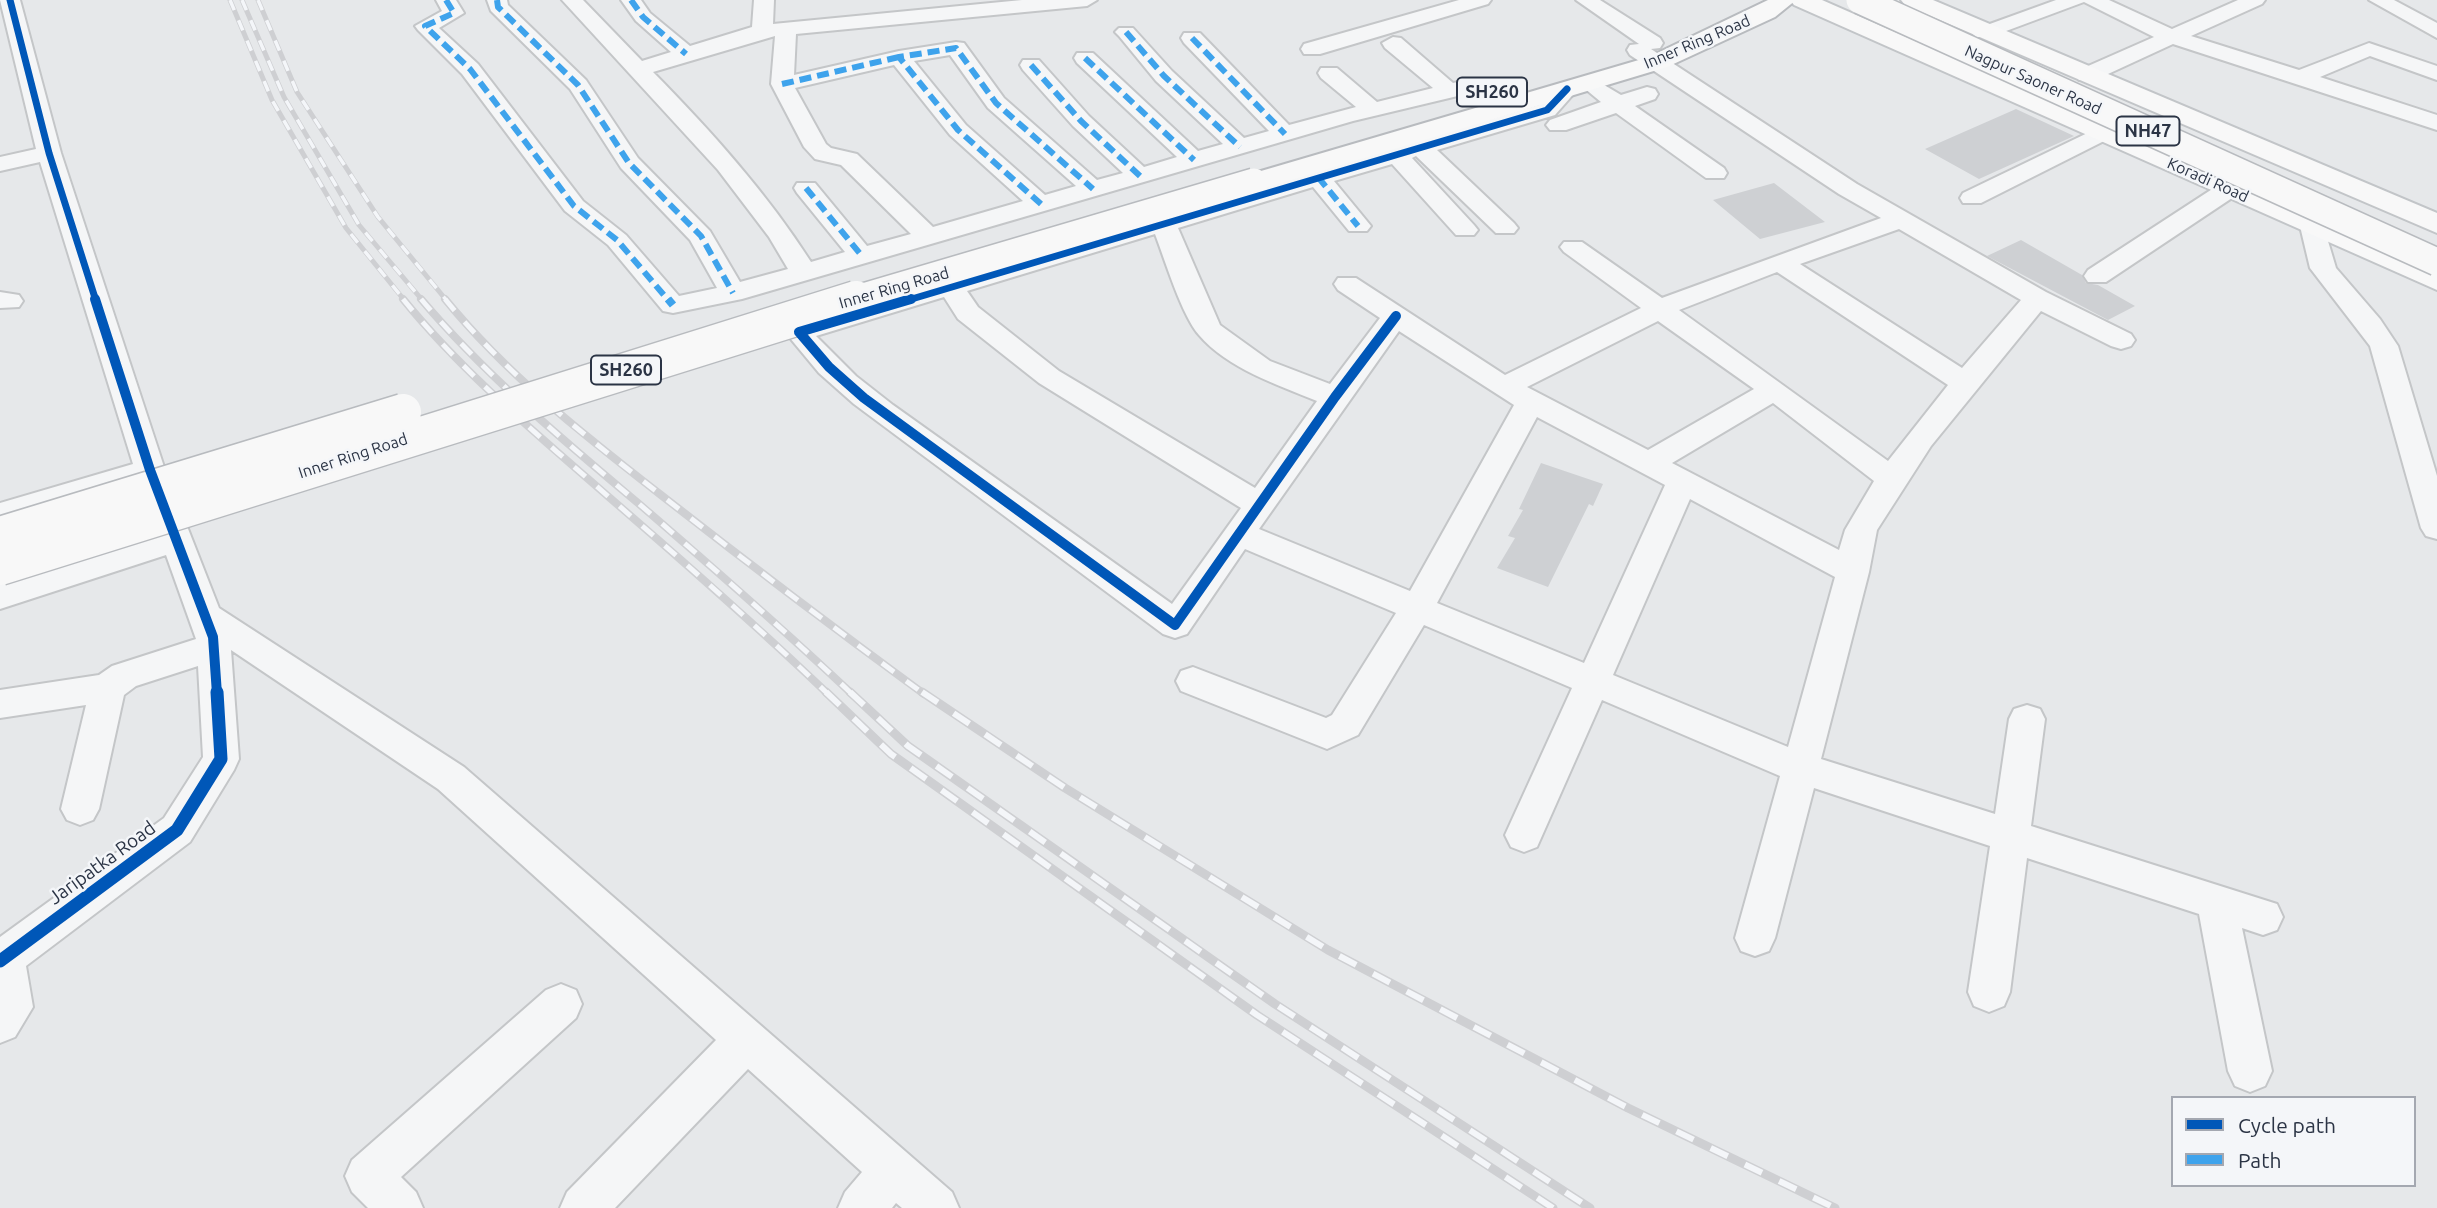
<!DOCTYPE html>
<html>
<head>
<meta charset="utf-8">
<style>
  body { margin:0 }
  #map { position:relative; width:2437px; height:1208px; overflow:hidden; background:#e6e8ea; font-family:Ubuntu,sans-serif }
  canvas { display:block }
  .legend { position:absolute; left:2171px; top:1096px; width:245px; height:91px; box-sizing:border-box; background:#f4f6f9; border:2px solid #a4a8b1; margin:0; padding:9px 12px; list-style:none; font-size:21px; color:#2b3445 }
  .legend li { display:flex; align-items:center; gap:14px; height:35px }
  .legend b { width:35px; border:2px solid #a4a8b1 }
</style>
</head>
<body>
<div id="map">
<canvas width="2437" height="1208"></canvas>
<ul class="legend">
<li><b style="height:9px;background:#0057b8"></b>Cycle path</li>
<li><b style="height:9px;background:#3ea3ec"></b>Path</li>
</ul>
</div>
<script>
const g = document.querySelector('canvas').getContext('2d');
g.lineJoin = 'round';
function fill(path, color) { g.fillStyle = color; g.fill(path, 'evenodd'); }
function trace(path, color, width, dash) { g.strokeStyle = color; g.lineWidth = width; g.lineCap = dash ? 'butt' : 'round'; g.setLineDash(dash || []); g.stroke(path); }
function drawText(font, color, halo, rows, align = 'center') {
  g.font = font + ' Ubuntu,sans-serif'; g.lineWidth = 5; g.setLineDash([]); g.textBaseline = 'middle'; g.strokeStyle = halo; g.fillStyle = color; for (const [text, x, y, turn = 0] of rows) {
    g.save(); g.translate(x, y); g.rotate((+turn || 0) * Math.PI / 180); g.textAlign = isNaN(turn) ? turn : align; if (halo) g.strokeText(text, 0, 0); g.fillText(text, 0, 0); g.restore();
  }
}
const building = new Path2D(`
  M2016 109 2074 136 1979 179 1925 149Z
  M1774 183 1825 222 1760 239 1713 200Z
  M2021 240 2082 275 2086 283 2098 285 2135 306 2108 320 1987 256Z
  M1541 463 1603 484 1593 506 1589 504 1548 587 1497 568 1515 538 1508 536 1523 510 1519 509Z`);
const minor = new Path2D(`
  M0 0H20L61 153 165 470 219 608 464 767 952 1192 959 1208H902L896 1203 892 1208H838L845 1192 862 1172 748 1069 615 1208H560L567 1192 716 1040 438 789 231 650 239 759 234 770 190 842 26 966 33 1007 15 1037 0 1043V937L164 818 203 757 198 666 136 686 124 695 99 809 93 820 80 825 67 820 61 809 86 705 0 718V690L99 675 112 666 196 639 166 555 0 609V584L158 534 140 484 0 525V503L133 464 40 162 0 171V157L36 149Z
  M436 0H456L464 13 439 28 478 64 583 201 626 235 679 296 717 288 690 240 621 168 570 89 491 11 487 0H507L508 5 586 80 638 158 710 231 740 282 788 269 769 237 718 170 562 0H583L642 61 671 52 636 21 621 0H641L650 13 690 46 752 27 754 0H774L773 24 1022 0H1097L1087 6 796 34 794 75 899 51 956 42 964 43 1004 98 1097 180 1123 173 1073 126 1023 70 1020 65 1023 60H1039L1089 116 1144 167 1177 157 1077 63 1074 58 1077 53H1093L1198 151 1223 144 1156 81 1119 36 1115 32 1119 28H1133L1172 71 1244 138 1269 131 1184 43 1181 38 1184 33H1200L1289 125 1356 107 1321 78 1318 73 1321 68H1337L1377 102 1433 88 1385 48 1382 43 1393 37 1401 38 1453 83C1467 80 1499 78 1508 91L1497 98 1466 94 1353 121 742 299 673 313 663 311 608 245 565 211 462 74 418 30 415 26 442 11ZM775 36 771 84 804 147 815 159 841 165 911 234 867 246 815 183H797L794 188 797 193 845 252 811 262C766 192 711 131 653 72ZM950 55 988 108 1076 186 1045 195 966 125 914 61ZM894 65 950 135 1023 201 933 227 857 154 831 148 826 144 795 88Z
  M1459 0H1491L1488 4 1320 54H1304L1301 49 1304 44Z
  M1576 0H1600L1660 38 1663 43 1660 48 1651 49 1857 184 2046 292 2131 334 2135 340 2131 346 2121 349 2111 346 2041 311 1931 446 1877 530 1869 572 1821 759 1995 814 2009 719 2014 709 2027 705 2040 709 2045 719 2031 826 2277 904 2283 917 2277 930 2263 935 2242 928 2272 1071 2265 1086 2250 1092 2235 1086 2228 1071 2199 914 2027 858 2010 992 2004 1006 1989 1012 1974 1006 1968 992 1990 846 1814 788 1775 938 1769 951 1755 956 1741 951 1735 938 1780 776 1602 700 1537 847 1524 852 1511 847 1505 835 1572 688 1424 625 1358 735 1327 749 1181 691 1176 681 1181 671 1193 667 1326 718 1332 715 1396 613 1245 549 1187 634 1175 638 1163 634 854 404 819 373 785 332 789 326 1539 105 1559 84 1567 82 1578 89 1555 115 1437 150 1514 223 1518 228 1514 233H1496L1416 156 1412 158 1474 225 1478 230 1474 235H1456L1392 164 1334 181 1371 226 1367 231H1349L1313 187 1178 228 1220 325 1270 361 1330 384 1380 318 1338 290 1334 284 1338 278H1356L1505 375 1641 308 1564 252 1560 247 1564 242H1582L1662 298 1881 218 1839 194 1630 55 1627 50 1630 45 1639 44ZM1899 229 2021 300 1962 368 1800 264ZM1155 234C1165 260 1182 316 1199 335 1227 368 1278 385 1317 401L1255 488 1059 371 978 307 967 291ZM1777 272 1948 385 1888 461 1679 310ZM944 297 958 319 1039 383 1241 508 1172 604 893 405 856 376 816 336ZM1658 321 1754 389 1648 450 1527 387ZM1399 331 1514 405 1410 591 1259 529ZM1773 403 1874 481 1845 530 1839 550 1672 463ZM1537 417 1665 485 1584 663 1437 603ZM1690 499 1835 577 1788 747 1613 675Z
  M2056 0H2109L2172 29 2238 0H2265L2262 4 2191 36 2299 70 2369 43 2437 66V80L2370 56 2320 77 2437 115V130L2173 44 2095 80H2079L2076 75 2079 70 2154 37 2084 2 1990 37H1976L1972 33 1976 29Z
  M2369 0H2394L2437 23V38Z
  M1589 76 1621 95 1647 87 1655 89 1658 94 1655 99 1635 106 1724 168 1727 173 1724 178H1706L1616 113 1566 130H1550L1546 125 1550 120 1601 102 1578 83Z
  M2102 126 2110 128 2114 133 2110 138 1981 203H1963L1960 198 1963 193Z
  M2229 182 2238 184 2241 189 2238 194 2106 282H2088L2084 276 2088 270 2220 184Z
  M2313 218 2322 221 2336 268 2380 319 2398 346 2437 476V539L2426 536 2421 528 2370 346 2310 268 2300 226 2304 221Z
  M0 292 19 295 23 301 19 307 0 308Z
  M561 984 576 990 582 1004 576 1018 401 1177 416 1192 423 1208H368L352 1192 345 1176 352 1160 546 990Z`);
const major = new Path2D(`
  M1790 0H1822L2437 270V290L1794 5Z
  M1901 0H1933L2437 213V233L1905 5Z`);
const highway = new Path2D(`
  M1768 0H1796L1775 17 1667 67 1264 188 1254 190 1244 188 1240 182 1244 176 1649 57Z`);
const railFar2 = new Path2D(`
  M230 0 272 100 346 228 405 301
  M242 0 284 97 359 225 423 301
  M258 0 297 92 378 217 447 301`);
const railFar1 = new Path2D(`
  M403 299C464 374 538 435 610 498 684 562 757 626 828 694
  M421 299C485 375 562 439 638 503 710 565 782 628 852 694
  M445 299C507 375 584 435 661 495 748 563 835 629 924 694`);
const rail = new Path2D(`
  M826 692 891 754 1257 1015 1553 1208
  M850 692 908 746 1275 1004 1590 1208
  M922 692 1065 788 1328 950 1628 1108 1835 1208`);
const highwayBridgeFar1 = new Path2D(`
  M1860 0 2437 262
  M850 301 1254 182`);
const highwayBridge = new Path2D(`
  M0 535 403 412
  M0 567 856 299`);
const quietFar1 = new Path2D(`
  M446 0 454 13 425 26 470 69 574 206 617 240 669 301
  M497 0 498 7 578 85 629 163 701 236 733 293
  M631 0 643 17 686 54
  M1126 32 1164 76 1240 147
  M1192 38 1285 134
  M1085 58 1194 160
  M1031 65 1081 121 1140 176
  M782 84 899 57
  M1318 177 1358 226
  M806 188 862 256
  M1041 204 958 130 899 57 956 48 996 103 1093 189`);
const quiet = new Path2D(`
  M668 299 673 305`);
const cyclewayFar2 = new Path2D(`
  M10 0 49 153 96 301
  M905 301 1547 110 1567 89`);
const cyclewayFar1 = new Path2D(`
  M95 299 150 470 213 637 217 694
  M911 299 799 332 829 367 864 398 1175 625 1335 397 1396 316`);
const cycleway = new Path2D(`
  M0 961 177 830 221 759 217 692`);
const farStreetnames = [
  ["Inner Ring Road",1697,42,-23],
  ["Nagpur Saoner Road",2033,80,24],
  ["Koradi Road",2208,180,24],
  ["Inner Ring Road",894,288,-16],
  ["Inner Ring Road",353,456,-18]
];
const shields = [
  [1492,92,70],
  [2148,131,63],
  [626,370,70]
];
const shieldNames = [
  ["SH260",1492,92],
  ["NH47",2148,131],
  ["SH260",626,370]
];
const streetNames = [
  ["Jaripatka Road",102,863,-36]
];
fill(building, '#ced0d3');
trace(minor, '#c4c6c8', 4);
trace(major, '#c2c5c8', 4);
trace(highway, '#b8bbbf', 4);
fill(minor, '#f5f6f7');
fill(major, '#f8f8f8');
fill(highway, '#f8f8f8');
trace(railFar2, '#cecfd2', 5);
trace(railFar1, '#cecfd2', 8);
trace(rail, '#cecfd2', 9);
trace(railFar2, '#f4f6f9', 3.5, [11]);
trace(railFar1, '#f4f6f9', 5, [15]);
trace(rail, '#f4f6f9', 6, [19]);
trace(highwayBridgeFar1, '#b8bbbf', 30, []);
trace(highwayBridge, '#b8bbbf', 39, []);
trace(highwayBridgeFar1, '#f8f8f8', 27);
trace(highwayBridge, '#f8f8f8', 36);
trace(quietFar1, '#3ea3ec', 6, [12, 6]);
trace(quiet, '#3ea3ec', 8, [16, 8]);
trace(cyclewayFar2, '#0057b8', 7);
trace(cyclewayFar1, '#0057b8', 10);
trace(cycleway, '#0057b8', 13);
drawText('16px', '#2b3445', '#f4f6f9', farStreetnames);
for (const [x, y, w] of shields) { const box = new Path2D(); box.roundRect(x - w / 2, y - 14.5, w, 29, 5); g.fillStyle = '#f4f6f9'; g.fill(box); trace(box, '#2b3445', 2); }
drawText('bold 18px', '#2b3445', null, shieldNames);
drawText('19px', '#2b3445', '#f4f6f9', streetNames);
</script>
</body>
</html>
